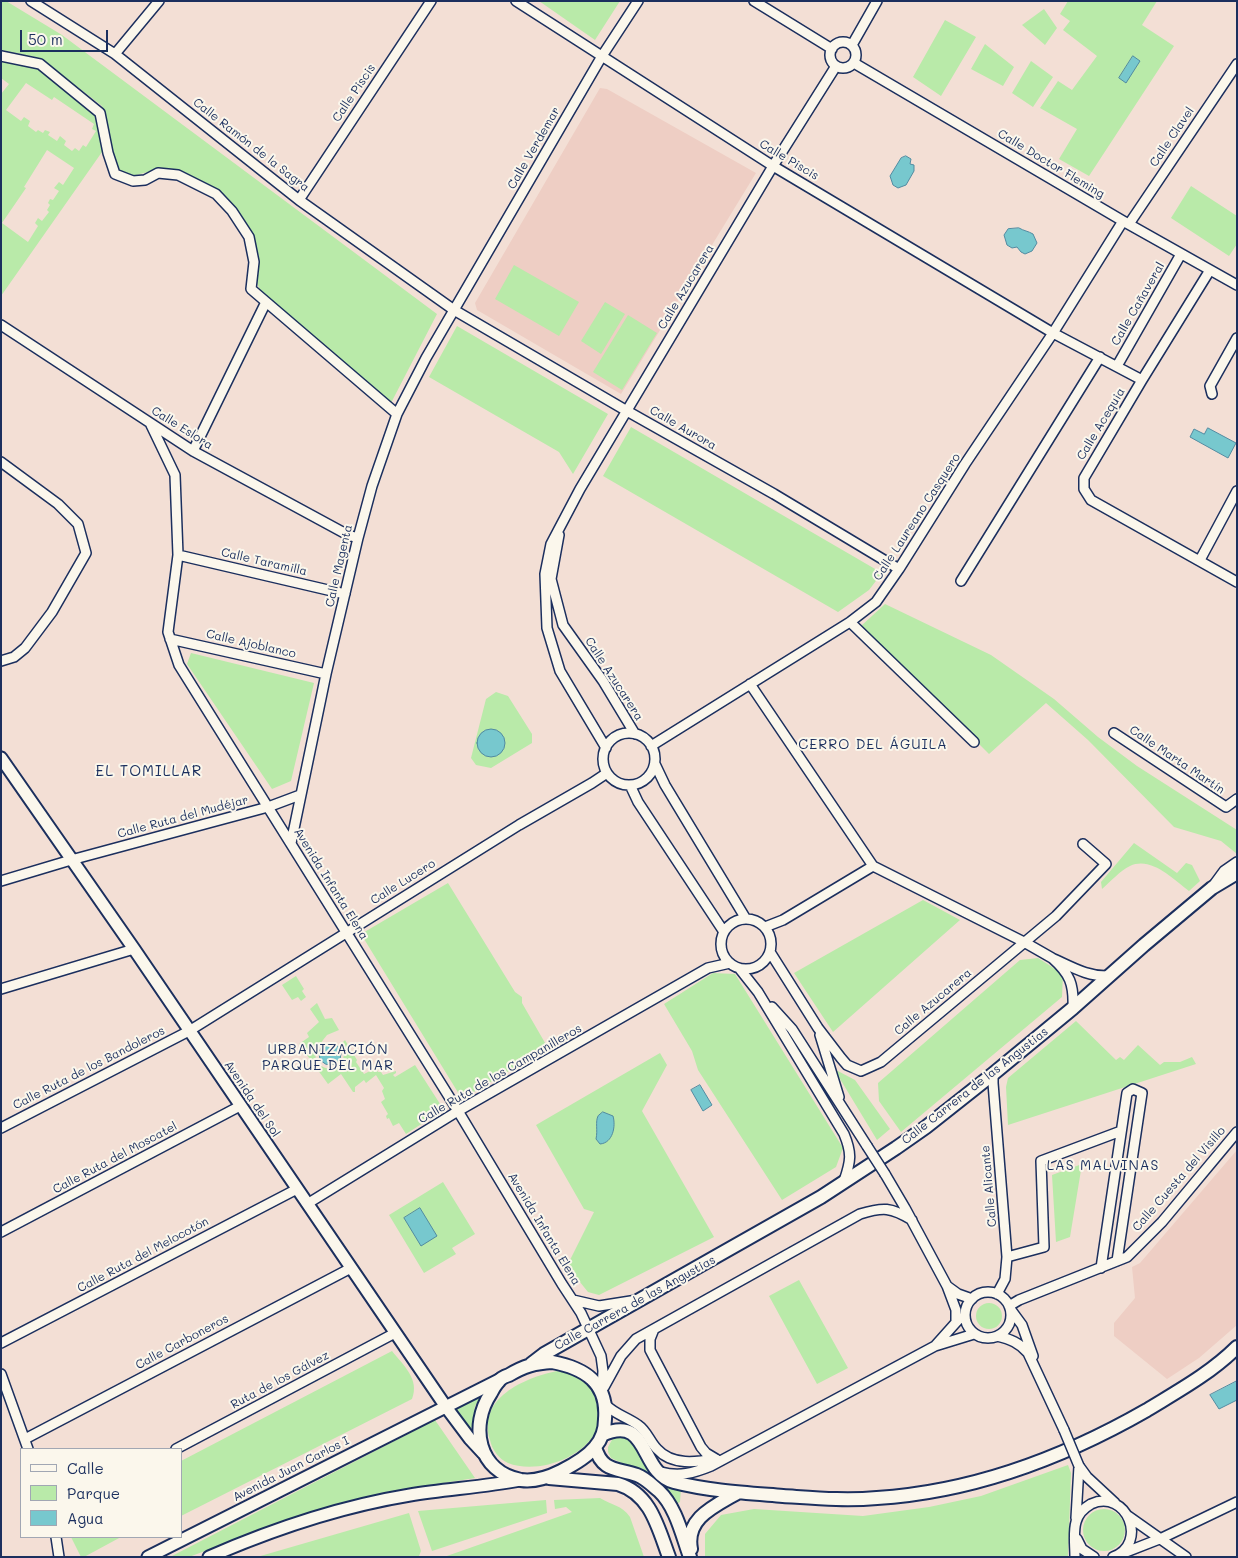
<!DOCTYPE html>
<html>
<head>
<meta charset="utf-8">
<style>
  body { margin:0 }
  #map { position:relative; width:1238px; height:1558px; overflow:hidden; background:#f3dfd5; font-family:Mali,sans-serif }
  canvas { display:block }
  .frame { position:absolute; inset:0; border:2px solid #1b2f5e; pointer-events:none }
  .legend { position:absolute; left:20px; top:1448px; width:162px; height:90px; box-sizing:border-box; background:#fbf7ec; border:1px solid #a1a7b3; margin:0; padding:6px 9px; list-style:none; font-size:15px; color:#1b2f5e }
  .legend li { display:flex; align-items:center; gap:10px; height:25px }
  .legend b { width:25px; border:1px solid #a1a7b3 }
  .scale { position:absolute; left:20px; top:30px; width:88px; height:22px; box-sizing:border-box; border:2px solid #1b2f5e; border-top:0; padding-left:6px; font-size:15px; line-height:18px; white-space:nowrap; color:#1b2f5e; -webkit-text-stroke:4px #fbf7ec; paint-order:stroke }
</style>
</head>
<body>
<div id="map">
<canvas width="1238" height="1558"></canvas>
<div class="frame"></div>
<ul class="legend">
<li><b style="height:6px;background:#fbf7ec"></b>Calle</li>
<li><b style="height:14px;background:#b9eaa9"></b>Parque</li>
<li><b style="height:14px;background:#77c8ce"></b>Agua</li>
</ul>
<div class="scale">50 m</div>
</div>
<script>
const g = document.querySelector('canvas').getContext('2d');
g.lineJoin = 'round';
function fill(path, color) { g.fillStyle = color; g.fill(path, 'evenodd'); }
function trace(path, color, width, dash) { g.strokeStyle = color; g.lineWidth = width; g.lineCap = dash ? 'butt' : 'round'; g.setLineDash(dash || []); g.stroke(path); }
function drawText(font, color, halo, rows, align = 'center') {
  g.font = font + ' Mali,sans-serif'; g.lineWidth = 4; g.setLineDash([]); g.textBaseline = 'middle'; g.strokeStyle = halo; g.fillStyle = color; for (const [text, x, y, turn = 0] of rows) {
    g.save(); g.translate(x, y); g.rotate((+turn || 0) * Math.PI / 180); g.textAlign = isNaN(turn) ? turn : align; if (halo) g.strokeText(text, 0, 0); g.fillText(text, 0, 0); g.restore();
  }
}
const built = new Path2D(`
  M600 88 607 89 756 173 621 394 477 310 475 303Z
  M1237 1150V1325L1199 1358 1167 1379 1114 1336V1323L1135 1298 1132 1267 1140 1263Z`);
const green = new Path2D(`
  M1 1H6L62 35 437 314 391 403 262 295 257 283 259 256 251 232 235 207 218 192 159 169 129 177 120 171 113 155 102 106 40 58 1 50Z
  M539 1H620L595 40Z
  M1068 1H1157L1142 25 1174 46 1089 176 1059 159 1077 129 1040 108 1058 81 1072 90 1097 56 1063 30 1070 21 1060 14Z
  M1044 9 1057 28 1045 45 1022 25Z
  M945 20 976 37 941 96 913 77Z
  M985 44 1014 67 1003 86 971 69Z
  M1031 61 1053 77 1033 107 1012 93Z
  M1 62 36 67 95 115 106 141 102 152 1 296V94L9 84 1 78ZM26 83 52 100 54 97 94 124 92 129 96 131 86 147 83 145 79 151 75 148 72 151 64 145 66 141 60 136 57 141 48 135 50 132 45 130 43 133 38 130 36 132 28 126 30 121 24 117 21 121 6 110ZM47 150 74 168 63 185 59 182 54 188 59 191 53 200 50 199 48 203 50 205 47 210 49 212 42 221 38 218 35 223 38 226 28 242 2 223 26 188 24 187Z
  M1191 186 1237 216V244L1229 256 1171 218Z
  M514 265 579 302 559 336 495 299Z
  M605 302 625 314 601 354 581 341Z
  M628 315 657 333 622 390 593 372Z
  M457 326 608 414 573 474 559 452 429 377Z
  M631 427 882 573 869 590 838 612 603 476Z
  M885 604 991 655 1054 699 1098 737 1137 766 1237 830V854L1221 841 1174 827 1088 740 1046 703 989 754 861 626Z
  M191 653 314 683 291 781 272 789 187 664Z
  M496 692 508 696 532 734V743L491 768 476 765 471 758 486 699Z
  M1134 843 1177 873 1186 863 1192 865 1200 881 1189 891C1173 879 1151 856 1130 866 1120 871 1111 881 1102 889L1101 882Z
  M448 883 515 992 522 997V1003L548 1048 462 1099 361 934Z
  M923 900 960 920 833 1032 794 973Z
  M1038 958 1063 974 1062 997 901 1132 879 1101 878 1083 1020 960Z
  M713 973 735 974 843 1148 836 1167 782 1200 698 1070 692 1051 664 1004Z
  M296 976 304 989 302 991 306 997 301 1001 298 997 292 1000 282 985Z
  M317 1003 325 1019 332 1018 339 1030 327 1035C319 1045 305 1063 329 1069L340 1064 343 1068 346 1063 343 1061 344 1052 341 1044 345 1040 357 1060 356 1062 364 1074 376 1068 378 1072H381L383 1075 396 1071V1073L393 1075 395 1077 415 1065 442 1107 440 1112 406 1134 399 1123 393 1126 389 1118 387 1119 386 1116 388 1114 381 1102 385 1099 382 1091 384 1088 376 1075 366 1083 364 1080 355 1087V1092H353L341 1074 328 1084 304 1051 307 1049 303 1043 300 1045 299 1044 309 1037 307 1033 319 1022 310 1009Z
  M1076 1021 1116 1060 1120 1057 1124 1060 1138 1045 1160 1065 1164 1062H1180L1192 1057 1196 1064 1008 1125 1006 1087 1008 1078Z
  M660 1053 667 1065 642 1111 714 1237 599 1295 588 1292 567 1266 594 1212 584 1209 536 1125Z
  M834 1069 855 1080 890 1129 877 1140Z
  M1082 1164 1070 1237 1056 1242 1052 1175Z
  M443 1182 475 1234 452 1248 456 1254 424 1273 389 1215Z
  M799 1280 848 1368 817 1384 769 1296Z
  M976 1316a13 13 0 1 1 26 0a13 13 0 1 1-26 0Z
  M392 1351C403 1365 420 1379 412 1399L181 1516V1461Z
  M557 1371C565 1372 574 1374 582 1379 598 1390 604 1416 595 1433 580 1460 535 1474 508 1463 499 1459 492 1450 490 1440 477 1398 524 1378 557 1371Z
  M483 1394 475 1406 471 1432 455 1408Z
  M435 1420 475 1478 381 1493 290 1519 189 1557H170Z
  M624 1437C643 1447 646 1475 665 1485 670 1487 676 1488 681 1488L680 1502 673 1506 641 1472 611 1458 608 1452V1447L613 1438Z
  M1068 1465 1071 1473 1068 1557 705 1556V1534L721 1515 754 1509 863 1516 929 1507 981 1496Z
  M600 1498C611 1505 622 1505 630 1517L644 1557H444L572 1512 566 1507 555 1509 554 1500Z
  M546 1500 547 1513 432 1551 418 1511Z
  M1083 1530a21 21 0 1 1 42 0a21 21 0 1 1-42 0Z
  M409 1513 421 1551 419 1556 257 1557Z
  M71 1537H121L84 1557H81Z`);
const water = new Path2D(`
  M1133 56 1140 61 1126 83 1119 78Z
  M906 156 911 159 910 164 914 165V171L906 185 898 188 893 185 890 176 901 158Z
  M1019 228C1024 231 1028 231 1033 234L1037 243 1032 251 1025 254 1021 252 1017 247 1012 248 1007 245 1004 235 1008 229Z
  M1208 428 1236 443 1228 458 1190 437 1194 429 1204 434Z
  M477 743a14 14 0 1 1 28 0a14 14 0 1 1-28 0Z
  M319 1054a11 11 0 1 1 22 0a11 11 0 1 1-22 0Z
  M700 1085 712 1105 703 1111 691 1090Z
  M603 1112 613 1116C616 1126 613 1143 600 1144L596 1139C598 1130 595 1122 598 1116Z
  M420 1208 437 1236 421 1246 404 1218Z
  M1237 1381V1400L1219 1409 1210 1395Z`);
const minor = new Path2D(`
  M31 1 115 54 299 200 454 310 627 411 774 494 899 569
  M516 1 773 166 1053 333 1142 380
  M754 1 832 49
  M830 55a13 13 0 1 1 26 0a13 13 0 1 1-26 0Z
  M852 45 877 1
  M115 54 159 1
  M1 56 40 64 100 113 108 153 115 174 133 181 145 180 158 173 178 175 216 194 232 211 249 237 254 262 251 289 397 414
  M854 63 1123 221 1237 285
  M299 200 431 1
  M1129 224 1237 64
  M1210 270 1142 380 1084 478V489L1091 500 1237 582
  M1 325 193 451 348 535 358 538
  M1117 366 1181 254
  M1212 394 1210 386 1237 338
  M151 425 175 475 178 555 168 632 179 665 458 1111 562 1284 581 1313 601 1356 603 1371 602 1392
  M193 451 266 302
  M1 462 58 504 78 524 86 553 52 612 25 648 14 657 1 661
  M559 535 551 579 563 625 603 681 635 734
  M178 555 345 594
  M1200 560 1237 491
  M961 581 1100 357
  M850 622 974 742
  M170 639 326 674
  M750 684 873 866 1024 942 1052 958
  M1114 733 1226 807 1237 799
  M603 759a26 26 0 1 1 52 0a26 26 0 1 1-52 0Z
  M651 746 850 622 876 602 899 569 965 464 1053 333 1123 221
  M606 748 560 671 547 628 545 574 551 544 580 489 773 166 836 66
  M655 764 665 785 746 919
  M630 785 638 802 724 932
  M291 843 326 674 358 538 372 486 397 414 426 358 602 56 638 1
  M1 881 71 860 268 807 300 795
  M1213 886 1224 871 1237 862
  M721 944a25 25 0 1 1 50 0a25 25 0 1 1-50 0Z
  M765 927 783 920 873 866
  M770 952 818 1028 841 1058 847 1065 861 1071 881 1062 1056 916 1106 864 1083 844
  M739 968 758 992 844 1134C852 1153 851 1161 844 1181
  M1 989 134 949
  M772 1007 792 1029 867 1146
  M1073 1008C1074 984 1070 974 1052 958 1072 967 1088 977 1110 976
  M820 1035 839 1097
  M993 1074V1083L1007 1257 1005 1279 997 1294
  M1 1128 189 1031 519 825 592 783 607 773
  M885 1174 905 1208 947 1286 956 1310V1321
  M307 1204 458 1111 708 968 730 963
  M1 1232 240 1106
  M1007 1257 1044 1247 1041 1161 1121 1131
  M1101 1268 1127 1093 1133 1089 1142 1093 1117 1261
  M947 1286 958 1294 972 1299
  M965 1315a23 23 0 1 1 46 0a23 23 0 1 1-46 0Z
  M573 1300 599 1306 637 1300
  M1009 1306 1019 1300 1127 1257 1162 1222 1237 1132
  M1011 1310 1022 1325 1033 1356
  M654 1329 650 1339V1350L701 1447 706 1453 716 1459
  M997 1336C1010 1339 1020 1343 1028 1353L1064 1430
  M1 1343 297 1189
  M935 1346 960 1318
  M1 1374 28 1449
  M604 1387 621 1356 636 1339 860 1214C883 1207 891 1207 912 1220
  M605 1404C614 1414 627 1417 638 1425 647 1431 650 1442 657 1449 672 1466 697 1462 716 1459
  M25 1439 351 1268
  M176 1449 395 1333
  M1079 1466 1087 1477 1115 1503
  M661 1472C679 1477 694 1473 711 1466L935 1346 974 1334
  M1128 1516 1186 1557
  M1076 1518 1079 1466
  M56 1537 59 1557
  M1077 1539 1082 1549 1094 1557
  M1121 1554 1162 1538 1237 1502
  M1075 1557C1075 1546 1073 1532 1076 1522 1078 1514 1084 1508 1091 1504 1127 1488 1149 1544 1113 1557`);
const tertiary = new Path2D(`
  M1 758 134 949 446 1407 470 1439 483 1453
  M148 1557 499 1380
  M209 1557C271 1530 343 1506 410 1495 446 1489 484 1487 520 1480`);
const secondary = new Path2D(`
  M552 1362C584 1368 608 1382 605 1419 605 1429 602 1439 595 1447 587 1457 573 1465 561 1471 549 1477 535 1482 521 1480 478 1472 469 1426 491 1393 493 1389 496 1384 499 1381 501 1378 506 1376 509 1375 524 1366 535 1363 552 1362Z
  M531 1364 544 1354 821 1197 896 1148 926 1127 993 1074 1073 1008 1144 945 1212 888 1237 873
  M602 1435C650 1413 639 1473 674 1482 709 1491 747 1493 783 1496 814 1498 845 1501 877 1498 972 1492 1065 1457 1147 1410 1178 1391 1211 1373 1237 1347
  M595 1447C602 1472 617 1468 637 1475 645 1478 652 1485 659 1491 676 1507 682 1535 690 1557
  M549 1478 618 1484C651 1494 658 1528 669 1557
  M691 1549C685 1518 715 1506 737 1493`);
const minorBridge = new Path2D(`
  M867 1146 885 1174
  M1064 1430 1079 1466`);
const streetNames = [
  ["Calle Piscis",354,93,-56],
  ["Calle Clavel",1172,137,-56],
  ["Calle Ramón de la Sagra",251,145,38],
  ["Calle Verdemar",534,148,-60],
  ["Calle Piscis",789,160,31],
  ["Calle Doctor Fleming",1051,164,31],
  ["Calle Azucarera",686,287,-59],
  ["Calle Cañaveral",1138,304,-60],
  ["Calle Acequia",1101,424,-59],
  ["Calle Eslora",182,428,32],
  ["Calle Aurora",683,428,30],
  ["Calle Laureano Casquero",917,517,-57],
  ["Calle Taramilla",264,562,13],
  ["Calle Magenta",339,566,-77],
  ["Calle Ajoblanco",251,644,13],
  ["Calle Azucarera",614,679,57],
  ["Calle Marta Martín",1177,760,34],
  ["Calle Ruta del Mudéjar",183,817,-15],
  ["Calle Lucero",403,882,-32],
  ["Avenida Infanta Elena",331,884,58],
  ["Calle Azucarera",933,1002,-40],
  ["Calle Ruta de los Bandoleros",89,1068,-27],
  ["Calle Ruta de los Campanilleros",500,1074,-30],
  ["Calle Carrera de las Angustias",975,1086,-38],
  ["Avenida del Sol",252,1099,56],
  ["Calle Ruta del Moscatel",115,1158,-28],
  ["Calle Cuesta del Visillo",1179,1179,-49],
  ["Calle Alicante",989,1186,-95],
  ["Avenida Infanta Elena",544,1229,59],
  ["Calle Ruta del Melocotón",143,1255,-28],
  ["Calle Carrera de las Angustias",635,1303,-29],
  ["Calle Carboneros",182,1342,-28],
  ["Ruta de los Gálvez",280,1380,-28],
  ["Avenida Juan Carlos I",291,1469,-27]
];
const neighbourhoodNames = [
  ["CERRO DEL ÁGUILA",873,745],
  ["URBANIZACIÓN",328,1050],
  ["PARQUE DEL MAR",328,1066],
  ["LAS MALVINAS",1103,1166]
];
const quarterNames = [
  ["EL TOMILLAR",149,771]
];
fill(built, '#eecec4');
fill(green, '#b9eaa9');
fill(water, '#77c8ce');
trace(water, '#528ba1', 1);
trace(minor, '#1b2f5e', 12);
trace(tertiary, '#1b2f5e', 15);
trace(secondary, '#1b2f5e', 16);
trace(minor, '#fbf7ec', 9);
trace(tertiary, '#fbf7ec', 11);
trace(secondary, '#fbf7ec', 12);
trace(minorBridge, '#1b2f5e', 12, []);
trace(minorBridge, '#fbf7ec', 9);
drawText('12px', '#1b2f5e', '#fbf7ec', streetNames);
g.letterSpacing = '1px';
drawText('14px', '#1b2f5e', '#fbf7ec', neighbourhoodNames);
g.letterSpacing = '0px';
g.letterSpacing = '1px';
drawText('15px', '#1b2f5e', '#fbf7ec', quarterNames);
g.letterSpacing = '0px';
</script>
</body>
</html>
